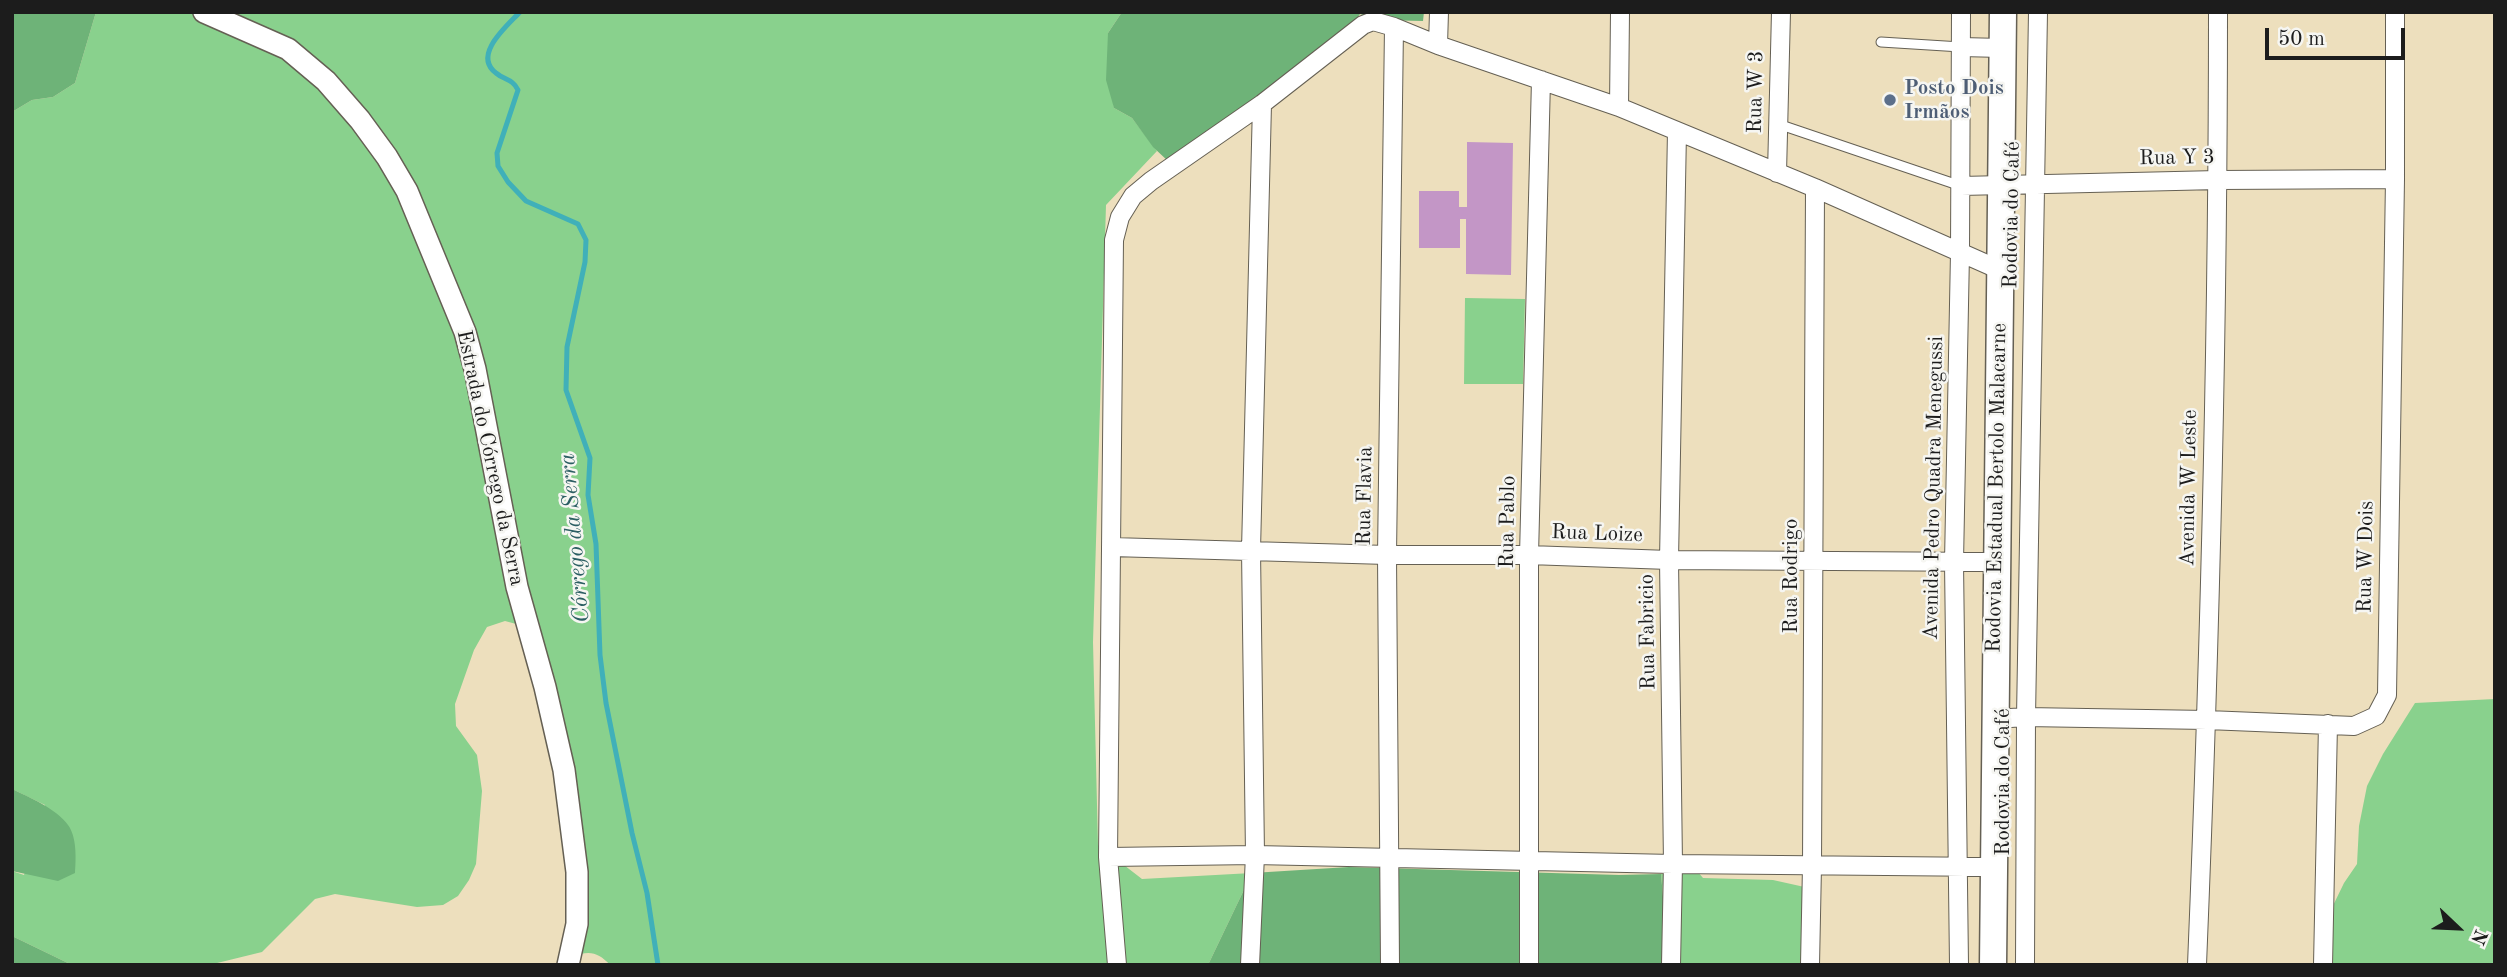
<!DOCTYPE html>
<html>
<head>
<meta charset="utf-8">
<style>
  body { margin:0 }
  #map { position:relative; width:2507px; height:977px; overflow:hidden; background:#eddfbd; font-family:"Old Standard TT",serif }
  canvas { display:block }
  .frame { position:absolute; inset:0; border:14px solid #1c1c1c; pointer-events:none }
  .north { position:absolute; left:2423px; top:893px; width:70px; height:70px; -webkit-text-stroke:5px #f6f6f2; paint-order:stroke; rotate:113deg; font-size:19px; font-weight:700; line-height:28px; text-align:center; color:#1c1c1c }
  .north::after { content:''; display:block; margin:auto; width:24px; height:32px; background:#1c1c1c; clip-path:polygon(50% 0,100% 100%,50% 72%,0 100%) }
  .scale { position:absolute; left:2265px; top:28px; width:140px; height:32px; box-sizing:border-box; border:4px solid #1c1c1c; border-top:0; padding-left:9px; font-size:21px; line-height:24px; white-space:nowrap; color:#1c1c1c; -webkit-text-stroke:5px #f6f6f2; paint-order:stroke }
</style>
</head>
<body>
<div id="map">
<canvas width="2507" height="977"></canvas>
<div class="frame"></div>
<div class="north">N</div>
<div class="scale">50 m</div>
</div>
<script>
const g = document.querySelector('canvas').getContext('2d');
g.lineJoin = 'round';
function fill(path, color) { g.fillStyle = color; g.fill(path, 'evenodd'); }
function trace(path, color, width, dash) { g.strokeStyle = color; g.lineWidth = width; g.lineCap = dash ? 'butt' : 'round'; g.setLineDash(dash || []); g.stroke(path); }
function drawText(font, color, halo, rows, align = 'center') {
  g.font = font + ' "Old Standard TT",serif'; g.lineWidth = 5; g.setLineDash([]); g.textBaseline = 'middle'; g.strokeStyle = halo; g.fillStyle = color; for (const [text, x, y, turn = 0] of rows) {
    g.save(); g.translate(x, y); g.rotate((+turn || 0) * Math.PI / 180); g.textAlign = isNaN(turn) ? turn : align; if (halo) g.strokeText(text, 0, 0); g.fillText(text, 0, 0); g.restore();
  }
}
const green = new Path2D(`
  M96 12H1122L1108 33 1114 108 1132 118 1157 151 1106 205 1093 642 1098 845 1142 879 1252 873 1208 965H610C598 952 589 950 572 957L566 763 520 625 505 621 487 627 474 650 455 704 456 726 477 755 482 791 476 864 469 880 458 896 443 905 417 907 335 894 315 899 262 952 209 965H72L12 936V871L24 875 45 805 12 789V112L32 100 53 97 75 83Z
  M1465 298 1525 299 1523 384H1464Z
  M2495 699V965H2315L2326 920 2344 883 2357 864 2359 826 2367 786 2383 754 2415 703Z
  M1698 872 1703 878 1773 880 1809 888 1810 965H1670L1661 874Z`);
const forest = new Path2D(`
  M12 12H96L75 83 53 97 32 100 12 112Z
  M1122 12H1424L1423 21 1377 20 1360 14 1327 61 1169 162 1153 147 1132 118 1114 108 1106 80 1108 33Z
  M12 789C29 797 57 809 68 825 77 837 76 859 75 873L58 881 12 871Z
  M1349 867 1619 875 1661 874 1669 965H1208L1252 873Z
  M12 936 72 965H12Z`);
const stream = new Path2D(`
  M520 12C507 26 472 55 496 73 504 80 513 79 518 90L497 153 498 166 508 182 526 201 578 224 586 240 585 262 567 347 566 390 590 458 588 495 596 544 600 655 606 703 632 833 647 893 658 965`);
const building = new Path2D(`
  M1467 142 1513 143 1511 275 1466 274V219H1460V248H1419V191H1459V207H1467Z`);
const service = new Path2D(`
  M1881 42 1961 47
  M1778 124 1961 186`);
const minor = new Path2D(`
  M1438 45 1439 12
  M1961 47 2002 48
  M1619 107 1620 12
  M1777 173 1781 12
  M1961 186 2218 180 2395 179
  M1112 547 1387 555H1529L1669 560 1997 562
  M1995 719 2026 717 2207 720 2354 726 2376 716 2387 695 2395 179V12
  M1108 857 1255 855 1673 864 1993 867
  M1117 965 1108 857 1114 240 1120 217 1133 196 1151 181 1262 104 1363 25 1373 21 1394 27 1438 45 1619 107 1815 188 2000 270
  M1250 965 1255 855 1251 550 1262 104
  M1390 965 1387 555 1394 27
  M1529 965V555L1541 80
  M1671 965 1673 864 1669 560 1677 131
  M1810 965 1812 866 1815 188
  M1959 965 1954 562 1960 253 1961 12
  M2025 965 2026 717 2038 12
  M2197 965C2210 647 2218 330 2218 12
  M2323 965 2328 724`);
const tertiary = new Path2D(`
  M204 12 288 49 326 81 360 120 387 157 407 191 465 332 475 369 517 587 545 687 564 770 577 872V924L568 965`);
const primary = new Path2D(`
  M1993 965 2003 12`);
const markers = [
  [1890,100,7,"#5c6f8a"]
];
const serviceNames = [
  ["Posto Dois",1904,88],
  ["Irmãos",1904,112]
];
const streetNames = [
  ["Rua W 3",1756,92,-89],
  ["Rua Y 3",2177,158,-1],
  ["Rodovia do Café",2012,215,-89],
  ["Estrada do Córrego da Serra",490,458,78],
  ["Avenida Pedro Quadra Menegussi",1934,488,-89],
  ["Rodovia Estadual Bertolo Malacarne",1997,488,-89],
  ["Avenida W Leste",2189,488,-89],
  ["Rua Flavia",1365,496,-89],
  ["Rua Pablo",1508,522,-89],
  ["Rua Loize",1597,534,2],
  ["Rua W Dois",2366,557,-89],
  ["Rua Rodrigo",1791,576,-90],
  ["Rua Fabricio",1648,632,-91],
  ["Rodovia do Café",2003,782,-90]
];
const waterNames = [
  ["Córrego da Serra",575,538,-95]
];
fill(green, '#89d18d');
fill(forest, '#6eb378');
trace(stream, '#40b0b9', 5);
fill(building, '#c396c6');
trace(service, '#656054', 11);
trace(minor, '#656054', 20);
trace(tertiary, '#656054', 24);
trace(primary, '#656054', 29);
trace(service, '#fff', 9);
trace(minor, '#fff', 18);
trace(tertiary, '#fff', 21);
trace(primary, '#fff', 26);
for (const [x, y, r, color] of markers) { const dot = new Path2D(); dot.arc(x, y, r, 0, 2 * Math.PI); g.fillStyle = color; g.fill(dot); trace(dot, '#f6f6f2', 2.5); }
drawText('bold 21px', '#4e5e75', '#f6f6f2', serviceNames, 'left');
drawText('21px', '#1c1c1c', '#f6f6f2', streetNames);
drawText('italic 23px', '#2c5f63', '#f6f6f2', waterNames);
</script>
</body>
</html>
